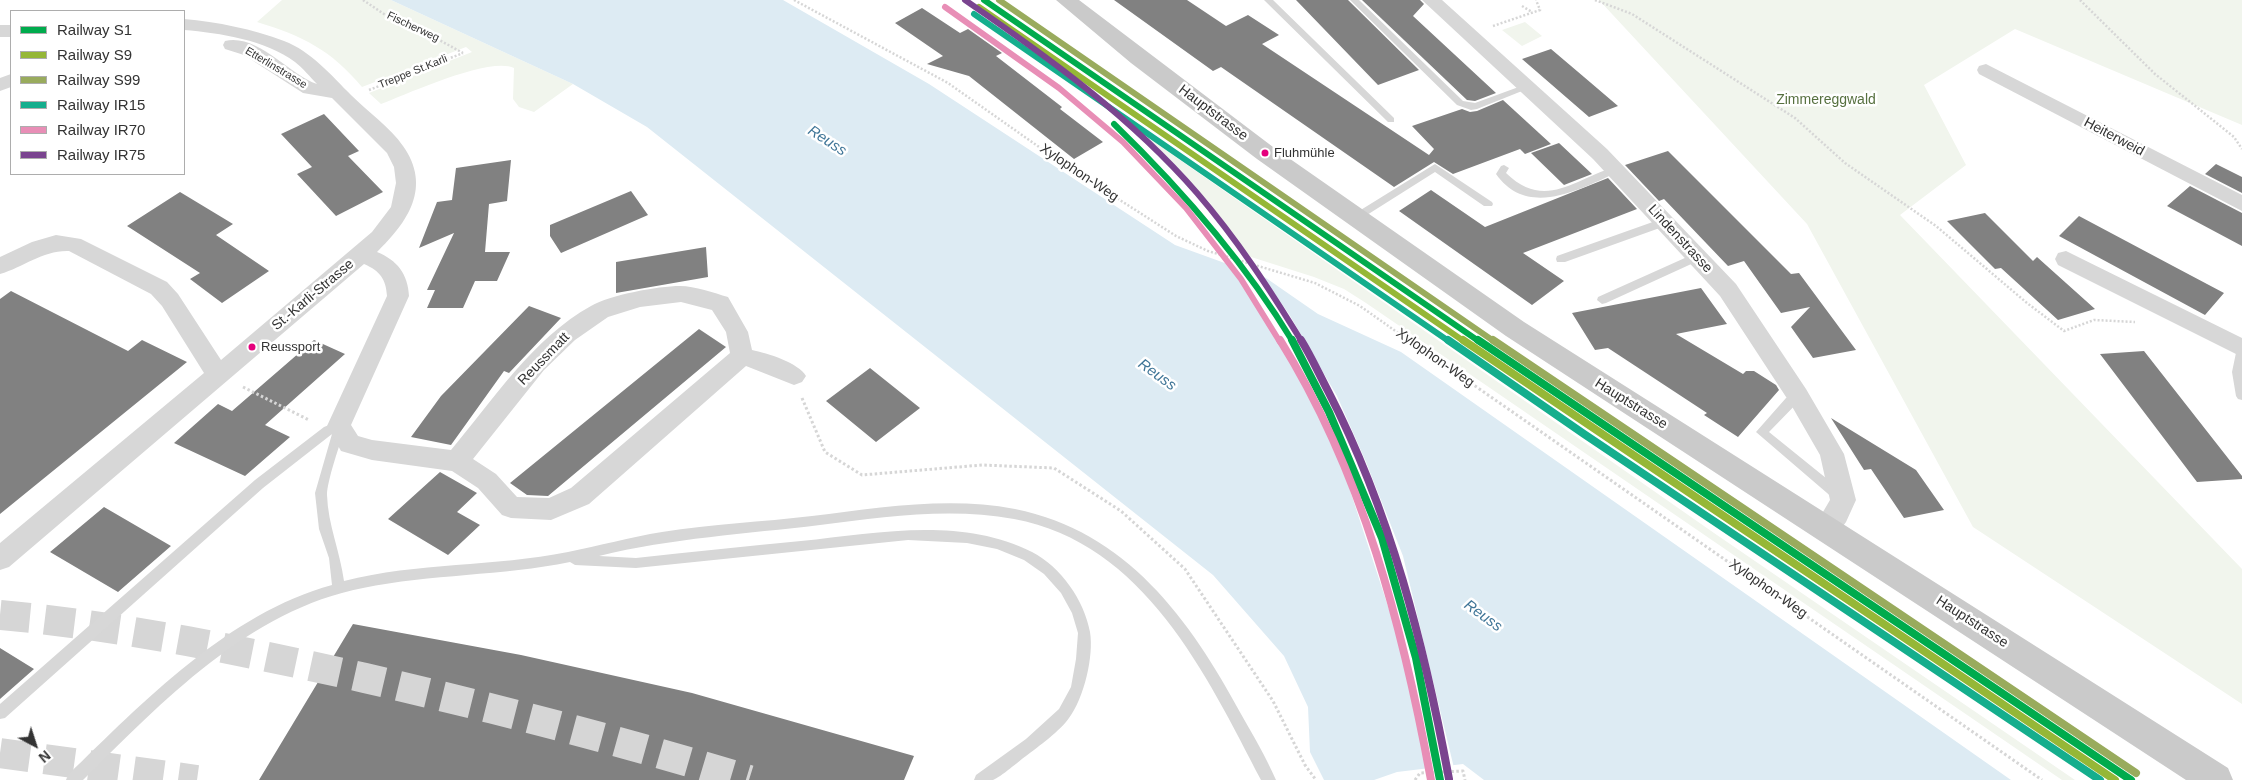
<!DOCTYPE html>
<html>
<head>
<meta charset="utf-8">
<style>
  body { margin:0 }
  #map { position:relative; width:2242px; height:780px; overflow:hidden; background:#fff; font-family:Helvetica,sans-serif }
  canvas { display:block }
  .legend { position:absolute; left:10px; top:10px; width:175px; height:165px; box-sizing:border-box; background:#fff; border:1px solid #adadad; margin:0; padding:6px 9px; list-style:none; font-size:15px; color:#333 }
  .legend li { display:flex; align-items:center; gap:10px; height:25px }
  .legend b { width:25px; border:1px solid #adadad }
  .north { position:absolute; left:10px; top:720px; width:50px; height:50px; -webkit-text-stroke:4px #fff; paint-order:stroke; rotate:140deg; font-size:14px; font-weight:700; line-height:20px; text-align:center; color:#333 }
  .north::after { content:''; display:block; margin:auto; width:18px; height:22px; background:#333; clip-path:polygon(50% 0,100% 100%,50% 72%,0 100%) }
</style>
</head>
<body>
<div id="map">
<canvas width="2242" height="780"></canvas>
<ul class="legend">
<li><b style="height:6px;background:#00ab4d"></b>Railway S1</li>
<li><b style="height:6px;background:#95b737"></b>Railway S9</li>
<li><b style="height:6px;background:#99ab5d"></b>Railway S99</li>
<li><b style="height:6px;background:#15ae8d"></b>Railway IR15</li>
<li><b style="height:6px;background:#e88eb6"></b>Railway IR70</li>
<li><b style="height:6px;background:#7a448f"></b>Railway IR75</li>
</ul>
<div class="north">N</div>
</div>
<script>
const g = document.querySelector('canvas').getContext('2d');
g.lineJoin = 'round';
function fill(path, color) { g.fillStyle = color; g.fill(path, 'evenodd'); }
function trace(path, color, width, dash) { g.strokeStyle = color; g.lineWidth = width; g.lineCap = dash ? 'butt' : 'round'; g.setLineDash(dash || []); g.stroke(path); }
function drawText(font, color, halo, rows, align = 'center') {
  g.font = font + ' Helvetica,sans-serif'; g.lineWidth = 5; g.setLineDash([]); g.textBaseline = 'middle'; g.strokeStyle = halo; g.fillStyle = color; for (const [text, x, y, turn = 0] of rows) {
    g.save(); g.translate(x, y); g.rotate((+turn || 0) * Math.PI / 180); g.textAlign = isNaN(turn) ? turn : align; if (halo) g.strokeText(text, 0, 0); g.fillText(text, 0, 0); g.restore();
  }
}
const green = new Path2D(`
  M282 0H391L573 84 534 112 519 107 513 99 514 68C490 56 407 94 381 104L369 93 472 52 466 47 362 87C331 50 303 36 257 22Z
  M1599 0H2242V125L2015 29 1924 85 1966 165 1900 215 2242 569V704L1973 527 1807 224Z
  M1525 22 1542 36 1522 46 1502 30Z
  M1147 137 1714 533 2075 780H2062L1366 303 1344 289 1314 277 1248 256 1210 203Z`);
const water = new Path2D(`
  M391 0H783L929 84 1175 245 1266 278 1318 314 1401 352 2011 780H1484L1463 764 1397 772 1374 780H1324L1310 752 1308 707 1284 656 1213 575 647 127 573 84Z`);
const pier = new Path2D(`
  M1226 261 1260 273 1289 314 1337 396 1366 462 1403 556 1454 768 1427 771 1399 640 1342 466 1315 402 1268 321Z`);
const building = new Path2D(`
  M1114 0H1187L1226 26 1248 15 1279 35 1262 44 1429 155 1434 149 1412 126 1462 109 1470 112 1477 111 1503 100 1551 144 1525 154 1520 149 1453 174 1434 162 1394 187 1221 67 1213 71Z
  M1296 0H1348L1419 70 1378 85Z
  M1362 0H1420L1424 4 1413 16 1496 93 1475 101 1467 100Z
  M922 8 960 33 968 29 1002 53 996 56 1062 107 1060 109 1103 142 1074 159 969 76 927 64 943 56 895 23Z
  M1551 49 1584 77 1618 106 1589 117 1522 59Z
  M324 114 359 151 348 156 383 192 336 216 297 174 312 167 281 134Z
  M1559 143 1592 174 1564 185 1531 153Z
  M1668 151 1791 274 1799 273 1856 350 1813 358 1791 327 1810 307 1781 313 1744 261 1728 266 1664 199 1659 201 1625 165Z
  M511 160 507 201 489 204 485 252H510L497 281H475L463 308H427L435 290H427L454 233 419 248 437 202 452 200 456 168Z
  M2216 164 2242 177V193L2205 174Z
  M1608 178 1637 209 1523 253 1564 281 1532 305 1399 211 1431 190 1485 227Z
  M2190 186 2242 213V246L2167 206Z
  M631 191 648 215 561 253 550 236V225Z
  M180 192 233 224 216 235 269 271 222 303 190 279 200 273 127 226Z
  M1985 213 2033 261 2037 257 2095 309 2058 320 2001 268 1995 269 1947 221Z
  M2079 216 2173 266 2224 293 2205 315 2059 236Z
  M706 247 708 277 616 293V262Z
  M1701 288 1727 324 1676 334 1743 374 1746 371H1754L1776 385 1779 390 1738 437 1704 415 1707 413 1608 348 1595 350 1572 313Z
  M11 291 128 351 142 340 187 362 0 514V299Z
  M529 306 561 318 509 373 504 371 451 445 411 437 441 396Z
  M699 329 726 347 548 496 527 495 510 483Z
  M314 340 345 354 265 425 290 437 245 476 174 443 218 404 232 411Z
  M2144 351 2242 476V479L2197 482 2100 354Z
  M870 368 920 408 876 442 826 401Z
  M1831 418 1916 470 1944 510 1904 518 1871 469 1864 470Z
  M440 472 477 493 457 512 480 525 448 555 388 519Z
  M104 507 171 546 118 592 50 552Z
  M353 624 521 655 692 693 914 756 904 780H259Z
  M0 648 34 669 0 699Z`);
const motorwayTunnel = new Path2D(`
  M0 615C124 626 244 651 365 678 494 708 622 741 749 780
  M0 753 197 780`);
const pathFar1 = new Path2D(`
  M363 0 393 20 421 30 463 53
  M794 0 948 83 1059 161 1176 236 1208 251 1315 283 1360 306 1411 342
  M1595 0 1632 14 1795 118 1845 163 1936 226 2027 303 2064 331 2094 320 2135 322
  M2080 0 2155 74 2234 137 2242 149
  M1522 6 1532 12
  M1493 26 1540 10 1536 0
  M369 90 463 53`);
const path = new Path2D(`
  M1409 340 2042 780
  M243 387 309 420
  M802 398 825 452 862 475 982 465 1054 468 1121 511 1185 569 1273 701 1305 765 1316 780
  M1415 780 1420 773 1463 771 1465 780`);
const service = new Path2D(`
  M1264 0H1273L1394 118V122H1388Z
  M1350 0H1359L1463 101 1475 103 1524 85 1527 84 1532 87 1477 109 1471 110 1457 105Z
  M1435 164 1492 202 1493 204 1492 206H1484L1435 172 1359 220H1351L1350 218 1351 216Z
  M1504 165 1509 168 1506 173C1545 211 1574 179 1615 167L1620 170 1618 172C1580 189 1528 219 1496 174L1501 166Z
  M1664 218 1669 222 1668 225 1565 262H1557L1556 259 1557 256Z
  M1696 253 1701 257 1700 260 1606 303 1602 304 1597 300 1598 297Z
  M2242 344V400L2238 399 2236 396 2232 372 2237 348Z
  M1798 392 1802 393 1804 396 1769 432 1842 491 1844 495 1842 499 1838 500 1834 499 1756 432 1786 398Z
  M339 421 343 423 345 428C340 444 327 481 327 495 328 525 340 551 344 581 418 562 494 567 568 552 599 546 630 537 662 532 712 524 762 522 812 516 878 508 948 496 1015 509 1126 531 1190 619 1241 714 1253 735 1266 757 1276 780H1261C1206 674 1144 543 1014 519 950 507 883 517 820 525 746 534 672 538 599 556L636 558C691 552 746 546 801 541 876 533 961 516 1032 552 1061 567 1084 600 1090 632 1094 656 1084 698 1069 718 1061 730 1038 747 1026 756 1019 761 1001 777 993 780 988 780 979 780 974 780L976 775 1026 739 1059 709 1071 687 1076 659 1078 633 1072 613 1061 593 1044 574 1024 560 997 549 967 543 908 540 636 568 575 565 570 562C502 576 431 574 363 588 249 610 162 702 83 780H66L68 775C143 702 229 613 332 585L329 558 319 529 315 493 332 434 263 488 5 718 0 719V704L255 480 324 427Z`);
const minor = new Path2D(`
  M1422 0H1442L1607 149 1736 284 1806 389 1844 454 1856 500 1846 522 1835 537 1826 540 1817 537 1813 529 1830 500 1820 455 1790 403 1720 296 1593 159Z
  M184 19C217 22 253 29 284 41 311 51 332 76 351 95 367 111 391 128 403 146 432 187 408 222 377 252 397 260 408 274 409 296L351 425 358 436 372 440 451 450C493 400 533 338 591 306 610 295 658 286 680 286 695 286 714 293 728 297L748 332 752 350C767 353 799 363 806 376L802 382 794 385 746 366 589 504 551 520 511 518 502 515 478 488 452 471 372 460 341 451 327 426 387 296C386 279 380 271 364 264L9 567 0 570V543L204 373 162 306 151 294 69 251C43 250 24 267 0 274V257L32 242 56 235 81 239 167 282 178 294 221 360 372 232 391 207 396 183 394 167 387 153 332 98 303 93 244 55 225 49 223 45 225 41C257 33 290 75 317 84 310 77 303 68 295 62 266 40 220 33 184 30ZM681 302 712 310 726 332 730 353 571 488 549 498 517 497 496 474 473 459 544 370 575 340 608 317 640 307Z
  M0 25H11V37H0Z
  M1986 64 2242 195V211L1979 74 1977 70 1979 66Z
  M11 74V87L0 91V78Z
  M2066 251 2242 338V357L2058 265 2055 259 2058 253Z`);
const primary = new Path2D(`
  M1056 0H1079L1273 147 1524 322 2228 768 2233 780H2186L1506 336 1257 159 1131 63Z`);
const rail1Far1 = new Path2D(`
  M984 0 1480 342
  M1114 124C1182 190 1244 261 1293 342`);
const rail1 = new Path2D(`
  M1292 340 1329 412 1382 538 1416 658 1440 780
  M1478 340 2131 780`);
const rail2Far1 = new Path2D(`
  M979 7 1465 342`);
const rail2 = new Path2D(`
  M1463 340 2115 780`);
const rail3Far1 = new Path2D(`
  M999 0 1495 342`);
const rail3 = new Path2D(`
  M1493 340 2136 773`);
const rail4Far1 = new Path2D(`
  M974 14 1450 342`);
const rail4 = new Path2D(`
  M1448 340 1584 434 2100 780`);
const rail5Far1 = new Path2D(`
  M945 7 1059 88 1123 142 1186 208 1241 279 1280 342`);
const rail5 = new Path2D(`
  M1280 340C1363 473 1403 628 1431 780`);
const rail6Far1 = new Path2D(`
  M965 0C1048 57 1131 117 1197 193 1237 239 1270 290 1302 342`);
const rail6 = new Path2D(`
  M1301 340C1311 356 1319 374 1328 391 1391 513 1424 645 1449 779`);
const markers = [
  [1265,153,4.5,"#e5007d"],
  [252,347,4.5,"#e5007d"]
];
const farStreetnames = [
  ["Fischerweg",413,27,25],
  ["Etterlinstrasse",276,68,31],
  ["Treppe St.Karli",413,72,-22]
];
const busNames = [
  ["Fluhmühle",1274,153],
  ["Reussport",261,347]
];
const parkNames = [
  ["Zimmereggwald",1826,100]
];
const streetNames = [
  ["Hauptstrasse",1213,113,37],
  ["Heiterweid",2114,137,28],
  ["Xylophon-Weg",1079,173,34],
  ["Lindenstrasse",1680,239,47],
  ["St.-Karli-Strasse",313,295,-40],
  ["Xylophon-Weg",1435,358,35],
  ["Reussmatt",544,359,-46],
  ["Hauptstrasse",1631,404,32],
  ["Xylophon-Weg",1768,589,35],
  ["Hauptstrasse",1972,622,33]
];
const waterNames = [
  ["Reuss",827,141,33],
  ["Reuss",1157,375,36],
  ["Reuss",1483,616,36]
];
fill(green, '#f1f5ed');
fill(water, '#ddebf3');
fill(pier, '#fff');
fill(building, '#818181');
trace(motorwayTunnel, '#d6d6d6', 30, [30, 15]);
trace(pathFar1, '#d6d6d6', 2.5, [2, 2]);
trace(path, '#d6d6d6', 3, [2.5, 2.5]);
fill(service, '#d7d7d7');
fill(minor, '#d7d7d7');
fill(primary, '#cacaca');
trace(rail1Far1, '#00ab4d', 6);
trace(rail1, '#00ab4d', 8);
trace(rail2Far1, '#95b737', 6);
trace(rail2, '#95b737', 8);
trace(rail3Far1, '#99ab5d', 6);
trace(rail3, '#99ab5d', 8);
trace(rail4Far1, '#15ae8d', 6);
trace(rail4, '#15ae8d', 8);
trace(rail5Far1, '#e88eb6', 6);
trace(rail5, '#e88eb6', 8);
trace(rail6Far1, '#7a448f', 6);
trace(rail6, '#7a448f', 8);
for (const [x, y, r, color] of markers) { const dot = new Path2D(); dot.arc(x, y, r, 0, 2 * Math.PI); g.fillStyle = color; g.fill(dot); trace(dot, '#fff', 2); }
drawText('11px', '#333', '#fff', farStreetnames);
drawText('13px', '#333', '#fff', busNames, 'left');
drawText('14px', '#56703f', '#fff', parkNames);
drawText('14px', '#333', '#fff', streetNames);
drawText('italic 15px', '#3f7597', '#fff', waterNames);
</script>
</body>
</html>
